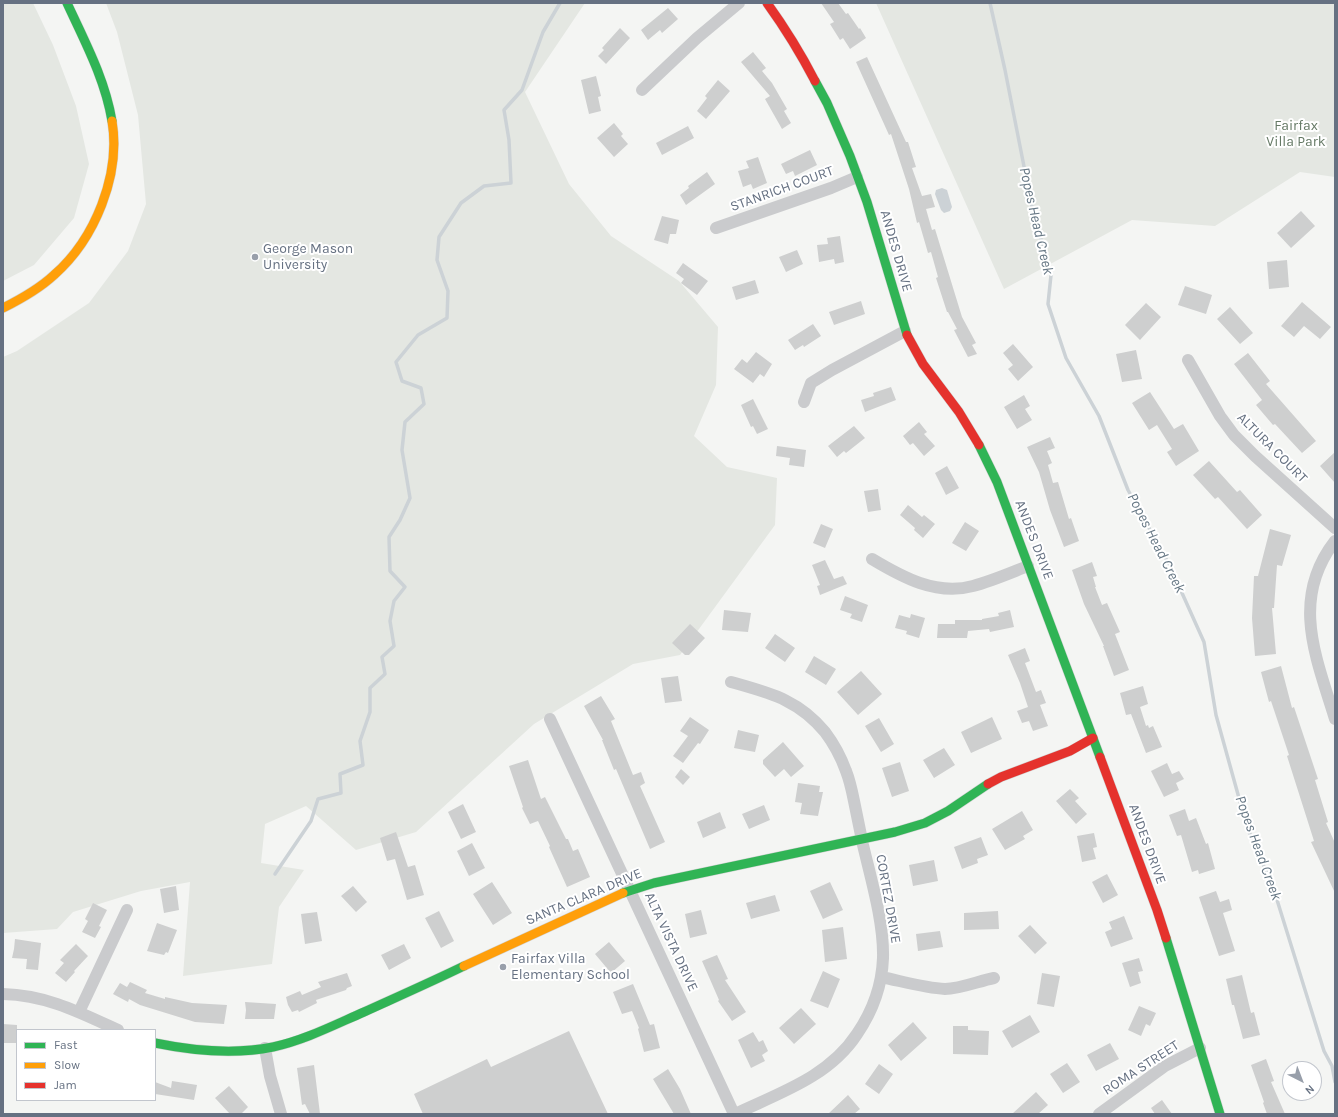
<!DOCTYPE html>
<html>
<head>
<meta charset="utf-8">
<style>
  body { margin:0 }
  #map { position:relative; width:1338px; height:1117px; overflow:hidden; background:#f4f5f3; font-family:Karla,sans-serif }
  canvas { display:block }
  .frame { position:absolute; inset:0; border:4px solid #667182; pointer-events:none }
  .legend { position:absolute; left:16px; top:1029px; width:140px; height:72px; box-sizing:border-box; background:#fff; border:1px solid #c2c6cd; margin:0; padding:5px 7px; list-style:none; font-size:12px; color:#667182 }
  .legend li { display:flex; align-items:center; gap:8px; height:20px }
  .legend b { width:20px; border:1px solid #c2c6cd }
  .north { position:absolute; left:1282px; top:1061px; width:40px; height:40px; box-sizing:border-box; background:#fff; border:1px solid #c2c6cd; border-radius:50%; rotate:138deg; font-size:11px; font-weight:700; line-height:16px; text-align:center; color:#667182 }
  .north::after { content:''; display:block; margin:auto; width:14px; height:18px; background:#989faa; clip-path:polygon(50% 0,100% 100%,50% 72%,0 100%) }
</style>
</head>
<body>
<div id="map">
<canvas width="1338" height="1117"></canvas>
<div class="frame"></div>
<ul class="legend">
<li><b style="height:5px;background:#30b455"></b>Fast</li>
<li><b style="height:5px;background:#ff9f0a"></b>Slow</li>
<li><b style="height:5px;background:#e5322d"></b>Jam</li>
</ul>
<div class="north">N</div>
</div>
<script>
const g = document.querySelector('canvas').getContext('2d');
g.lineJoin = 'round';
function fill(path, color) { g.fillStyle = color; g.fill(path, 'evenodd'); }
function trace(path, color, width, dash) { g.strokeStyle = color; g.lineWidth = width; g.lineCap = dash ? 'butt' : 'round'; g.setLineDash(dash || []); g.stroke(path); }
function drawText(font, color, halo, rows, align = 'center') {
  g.font = font + ' Karla,sans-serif'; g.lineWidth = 4; g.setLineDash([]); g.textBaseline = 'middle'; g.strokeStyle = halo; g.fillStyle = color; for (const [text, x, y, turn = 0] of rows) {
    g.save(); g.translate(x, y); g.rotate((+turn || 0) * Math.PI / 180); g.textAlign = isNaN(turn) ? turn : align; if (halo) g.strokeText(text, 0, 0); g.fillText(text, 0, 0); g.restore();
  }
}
const green = new Path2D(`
  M3 3H33L53 45 76 106 89 164 74 218 34 265 3 281Z
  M106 3H585L525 92 569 184 611 236 679 281 718 327 716 385 694 436 727 467 777 478 775 525 680 655 633 664 534 724 416 832 356 850 306 806 265 824 261 863 304 870 279 907 272 964 183 976 190 882 141 891 73 912 57 929 3 933V357L17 351 89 303 128 251 146 204 138 115 117 32Z
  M876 3H1335V177L1300 172 1215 226 1132 220 1004 289Z`);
const water = new Path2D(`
  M942 188 947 190 952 207 950 211 944 213 941 210 935 194 936 190Z`);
const stream = new Path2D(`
  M990 3 1005 70 1032 207 1051 275 1048 304 1066 358 1099 416 1128 490 1169 564 1204 642 1216 715 1247 827 1273 887 1324 1051 1332 1066 1335 1082
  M275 874 311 821 318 799 341 793 340 774 363 765 360 741 370 712V688L385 674 382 657 394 646 390 621 394 601 405 587 390 571 389 537 400 520 410 498 402 450 405 422 424 404 421 388 402 381 396 362 418 335 447 318 448 291 437 260 439 237 461 203 484 186 511 183 509 140 504 110 522 90 543 32 560 3`);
const building = new Path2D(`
  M821 3H838L846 14 848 13 859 29 860 28 866 38 850 49 843 38 840 40 830 24 834 22Z
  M668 8 678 19 662 33 660 30 648 40 641 30Z
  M620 28 630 38 606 64 598 56 604 50 602 48Z
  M753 52 766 68 762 71 772 83 787 109 784 111 791 123 782 129 765 99 770 96 741 62Z
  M867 57 906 142H908L916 167 912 168 922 196 931 194 935 207 926 209 932 230 935 229 962 317 976 343 972 345 977 354 968 357 954 330 957 329 948 312H947L936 278 938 277 931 252 928 253 919 222 917 223 909 189 891 134 889 135 856 62Z
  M596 76 601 96 598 97 601 111 589 114 581 80Z
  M718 80 730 91 706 119 697 111 707 98 705 96Z
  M614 123 623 134 621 136 628 144 614 157 597 138Z
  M688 126 694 138 662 155 656 143Z
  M810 150 817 165 795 176 793 171 786 174 781 164Z
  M758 157 767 183 753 189 751 184 743 187 738 171 749 168 746 161Z
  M707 172 715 184 686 205 680 195 689 188 688 186Z
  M1301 211 1315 226 1291 248 1277 233Z
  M662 216 679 220 676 234H670L668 244 654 240Z
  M840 236 844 262 835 264 834 259 819 262 817 245 828 244 827 238Z
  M797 250 803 264 786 272 779 257Z
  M1287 260 1289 287 1269 289 1267 262Z
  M683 263 708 281 697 295 681 283 684 279 676 273Z
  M755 280 759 293 736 300 732 287Z
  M1185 286 1212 295 1206 314 1178 305Z
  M861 301 865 314 834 325 829 312Z
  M1302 302 1331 327 1320 339 1304 326 1294 337 1281 326Z
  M1146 303 1161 317 1140 340 1125 325Z
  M1230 307 1253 333 1240 344 1217 319Z
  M813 324 821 336 804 347 803 345 795 350 788 340Z
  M1013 344 1033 367 1018 381 1008 369 1013 365 1003 353Z
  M1136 350 1142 379 1122 382 1116 354Z
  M756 352 772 364 764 377 760 374 753 383 734 369 742 359 747 363Z
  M1248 353 1270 381 1266 384 1316 441 1302 453 1275 424 1273 425 1256 405 1262 400 1234 364Z
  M891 387 896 400 865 412 861 400 874 396 873 393Z
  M1150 392 1174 429 1183 424 1199 451 1176 466 1167 452 1172 449 1157 425 1149 430 1132 403Z
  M1024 395 1030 406 1025 409 1032 420 1017 429 1004 407Z
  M753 399 768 429 757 434 753 426 751 427 741 405Z
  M919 422 927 432 924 434 935 446 924 456 913 443 910 445 903 436Z
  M854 426 865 438 846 453 844 451 837 457 828 446Z
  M1050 437 1055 448 1047 451 1052 463 1048 465 1053 483 1058 482 1069 519 1071 518 1079 541 1064 547 1050 510 1039 472 1027 447Z
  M777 446 806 450 804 467 789 465 790 458 776 456Z
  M1335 452V483L1320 466Z
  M1209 461 1237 492 1240 490 1262 515 1247 529 1218 497 1215 499 1193 475Z
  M947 466 959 488 946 495 935 473Z
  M878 489 881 510 868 512 864 491Z
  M908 505 922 517 924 515 935 524 923 538 914 530 915 528 900 515Z
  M965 522 979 531 966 551 952 543Z
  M821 524 833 529 825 548 813 543Z
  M1270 529 1291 535 1282 566 1277 565 1274 608H1272L1276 654 1255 656 1252 618 1254 576H1258Z
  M825 560 834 579 843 576 847 584 820 595 817 586 820 585 812 565Z
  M1092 562 1097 576 1093 577 1096 587H1095L1102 605 1107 603 1120 632 1115 634 1129 670 1114 676 1103 646H1104L1084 604 1072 570Z
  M845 596 868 605 862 622 850 618 852 614 840 610Z
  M724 610 751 613 748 632 722 630Z
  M1010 610 1014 627 990 632 989 629 968 631 967 638H937L938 624H955V620H982V619L999 616 998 613Z
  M911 614 925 618 919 638 906 634 907 631 895 628 899 615 910 618Z
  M690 624 705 638 689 655H685L672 643Z
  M775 634 795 648 785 662 765 648Z
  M1025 648 1030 661 1025 663 1036 692 1041 690 1046 703 1040 705 1048 726 1033 731 1029 721 1022 723 1017 711 1028 707 1020 683 1008 655Z
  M814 656 836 669 826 685 805 672Z
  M1281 666 1292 708 1294 707 1318 779 1315 780 1328 822 1326 823 1335 843V893L1311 842 1314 841 1287 756 1289 755 1271 701 1269 702 1261 672Z
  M861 671 882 694 858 715 837 692Z
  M678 676 682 701 665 703 661 678Z
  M1143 686 1148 704 1140 707 1146 726 1148 725 1149 728 1153 726 1162 747 1146 753 1131 714 1126 715 1120 693Z
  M601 696 615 719 611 721 633 775 641 772 645 783 640 786 665 842 650 849 616 769 614 770 602 740H603L584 706Z
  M690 717 709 730 700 744 698 743 683 763 673 756 688 736 680 731Z
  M992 717 1002 739 971 753 961 732Z
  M879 718 894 744 881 752 865 726Z
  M738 730 759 735 755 752 734 748Z
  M783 742 804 766 791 777 784 769 775 777 763 764V760Z
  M944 748 955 765 934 778 923 760Z
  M528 760 541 799 545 797 566 839H568L573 851 578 849 590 877 567 887 549 847 550 846 538 821 530 824 522 808 523 807 509 766Z
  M900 762 909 791 892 797 882 768Z
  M1167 763 1172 774 1179 771 1184 779 1176 783 1179 790 1164 797 1151 771Z
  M681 769 690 777 683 785 675 777Z
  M798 783 820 786 819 792H823L818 816 800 814 802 803 795 802Z
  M1070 789 1079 798 1075 801 1087 814 1076 824 1056 801Z
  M463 804 476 832 461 839 448 812Z
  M764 805 770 820 749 829 742 814Z
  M1185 809 1189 821 1196 818 1206 844 1208 843 1215 869 1199 874 1198 870 1192 872 1181 835 1177 836 1169 815Z
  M1022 811 1033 830 1023 836 1025 839 1005 850 992 829Z
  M720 812 726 828 703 838 697 822Z
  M396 832 408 867 415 865 424 895 407 900 395 859 387 861 380 838Z
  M1094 833 1097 847 1093 848 1096 859 1082 862 1077 836Z
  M981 837 988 855 977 859 978 863 962 869 954 847Z
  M472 843 485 868 469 876 457 851Z
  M934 860 938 881 913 886 909 865Z
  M1107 874 1118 895 1103 903 1092 882Z
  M492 882 512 913 493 925 473 894Z
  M830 882 843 910 823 919 810 891Z
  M176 886 179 910 164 913 160 889Z
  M353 886 367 902 356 912 341 896Z
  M1216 891 1220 902 1229 899 1232 910 1223 913 1235 951 1219 956 1199 897Z
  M775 895 780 911 751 919 746 903Z
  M93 903 107 910 99 926 101 927 95 938 82 932 88 921 85 919Z
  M701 910 707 934 690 938 685 914Z
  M439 911 454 941 441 948 425 918Z
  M998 911 999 929 964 930V913Z
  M317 912 322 941 305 944 301 914Z
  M1124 916 1133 939 1111 947 1105 932 1112 929 1109 922Z
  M157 923 177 930 168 953 166 952 164 955 147 951Z
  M1030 925 1047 943 1035 954 1018 936Z
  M843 927 847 959 825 962 822 930Z
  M940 931 943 947 918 951 916 934Z
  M15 939 41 943 38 970 26 969 27 959 12 958 14 949Z
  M609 942 625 961 611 973 595 954Z
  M76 944 88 956 74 971 75 972 66 982 55 973 64 963 60 960Z
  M404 944 411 958 389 970 381 955Z
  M717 955 728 979 725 980 746 1012 732 1021 718 1001 719 1000 702 961Z
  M1139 958 1143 971 1138 972 1141 983 1130 987 1122 963Z
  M823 971 840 979 828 1008 810 1001Z
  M347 973 352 986 347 988 346 990 316 1000 317 1003 299 1012 298 1010 292 1012 288 1005 286 997 300 991 302 995 321 987 318 982Z
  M1042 973 1060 976 1054 1007 1037 1004Z
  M1242 975 1251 1013 1254 1012 1260 1035 1243 1039 1234 1005H1232L1226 979Z
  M130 982 147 990 145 993 165 999V997L192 1003 227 1005 224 1024 195 1022 140 1005 129 999 128 1002 113 994 120 983 127 987Z
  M633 984 650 1025 654 1024 660 1048 644 1052 638 1029 639 1028 632 1011 622 1014 613 992Z
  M245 1002 276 1004 274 1019H245L246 1010Z
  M1139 1006 1156 1013 1150 1026 1146 1024 1141 1036 1128 1030Z
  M801 1008 816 1024 794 1044 779 1028Z
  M1030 1015 1040 1032 1012 1048 1002 1031Z
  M913 1022 927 1038 901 1061 888 1045Z
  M3 1024 17 1025V1043H3Z
  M953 1026H968V1030L989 1031 988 1055 953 1054Z
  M569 1031 608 1114H423L414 1094 487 1059 491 1067Z
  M753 1032 759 1042 763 1040 768 1051 762 1055 765 1061 751 1068 738 1040Z
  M1110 1043 1119 1059 1096 1071 1087 1055Z
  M1266 1059 1274 1081 1271 1082 1285 1114H1267L1263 1103 1264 1102 1251 1065Z
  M1067 1063 1080 1082 1063 1093 1050 1074Z
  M879 1064 893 1074 879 1094 865 1084Z
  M314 1065 320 1114H310L305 1104 302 1105 297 1068Z
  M668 1069 680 1089 691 1114H674L653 1079Z
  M172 1081 197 1085 194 1100 155 1094V1082L171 1088Z
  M229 1086 248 1107 241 1114H230L215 1098Z
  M1036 1092 1048 1105 1038 1114H1012Z
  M848 1095 860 1109 854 1114H828Z
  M1162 1100 1172 1114H1155L1151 1108Z`);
const street = new Path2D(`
  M642 90 697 38 739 3
  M716 228 831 188 857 177
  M1188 360 1220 416 1234 435 1255 456 1335 528
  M804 402 811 383 832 370 905 331
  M1335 541C1290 599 1316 657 1335 719
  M872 559C902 577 936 596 973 586 992 581 1010 573 1028 566
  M731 682C769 693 798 699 825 732 834 744 841 757 846 771 850 781 852 791 854 801 857 815 860 830 863 845 871 879 884 923 883 958 882 985 872 1012 857 1034 829 1077 779 1093 735 1114
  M550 719 734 1114
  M881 977C901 981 925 988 945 989 960 989 979 981 994 978
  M3 994C46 995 79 1012 118 1030
  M79 1012 127 910
  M265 1048 270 1076 281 1114
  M1099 1114 1165 1066 1200 1048`);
const fast = new Path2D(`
  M67 3C85 42 105 79 112 121
  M815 81 827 103 850 156 867 202 907 335
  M979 445 997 482 1100 757
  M623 893 654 883 895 832 925 823 948 811 988 784
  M1166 938 1220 1114
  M155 1043C194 1051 234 1055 273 1047 305 1040 334 1025 364 1012 397 997 431 982 464 966`);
const slow = new Path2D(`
  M3 308C21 299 39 289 54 275 95 239 121 175 112 121
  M464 966 623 893`);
const jam = new Path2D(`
  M767 3C785 28 801 54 815 81
  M907 335 923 364 959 412 979 445
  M1100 757 1157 910 1166 938
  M988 784 1001 777 1070 751 1093 738`);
const markers = [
  [255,257,4,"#989faa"],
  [503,967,4,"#989faa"]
];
const parkNames = [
  ["Fairfax",1296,126],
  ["Villa Park",1296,142]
];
const streetNames = [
  ["STANRICH COURT",782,189,-20],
  ["ANDES DRIVE",896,251,74],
  ["ALTURA COURT",1272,448,45],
  ["ANDES DRIVE",1034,540,69],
  ["ANDES DRIVE",1147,844,70],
  ["SANTA CLARA DRIVE",584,897,-23],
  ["CORTEZ DRIVE",888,899,80],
  ["ALTA VISTA DRIVE",671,942,65],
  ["ROMA STREET",1141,1068,-33]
];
const poiNames = [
  ["George Mason",263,249],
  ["University",263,265],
  ["Fairfax Villa",511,959],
  ["Elementary School",511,975]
];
const waterNames = [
  ["Popes Head Creek",1036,221,77],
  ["Popes Head Creek",1156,543,63],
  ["Popes Head Creek",1258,848,70]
];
fill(green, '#e4e7e2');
fill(water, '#ccd2d6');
trace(stream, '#ccd2d6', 3.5);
fill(building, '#cecfcf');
trace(fast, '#d0d1d1', 10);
trace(slow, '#d0d1d1', 10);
trace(jam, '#d0d1d1', 10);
trace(street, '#cacbcd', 12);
trace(fast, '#30b455', 9);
trace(slow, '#ff9f0a', 9);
trace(jam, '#e5322d', 9);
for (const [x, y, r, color] of markers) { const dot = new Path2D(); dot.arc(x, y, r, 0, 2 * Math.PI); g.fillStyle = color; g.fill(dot); trace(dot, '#fff', 1.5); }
drawText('14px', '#657965', '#fff', parkNames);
drawText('14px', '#667182', '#fff', streetNames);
drawText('14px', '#667182', '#fff', poiNames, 'left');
drawText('italic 15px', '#677885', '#fff', waterNames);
</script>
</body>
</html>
